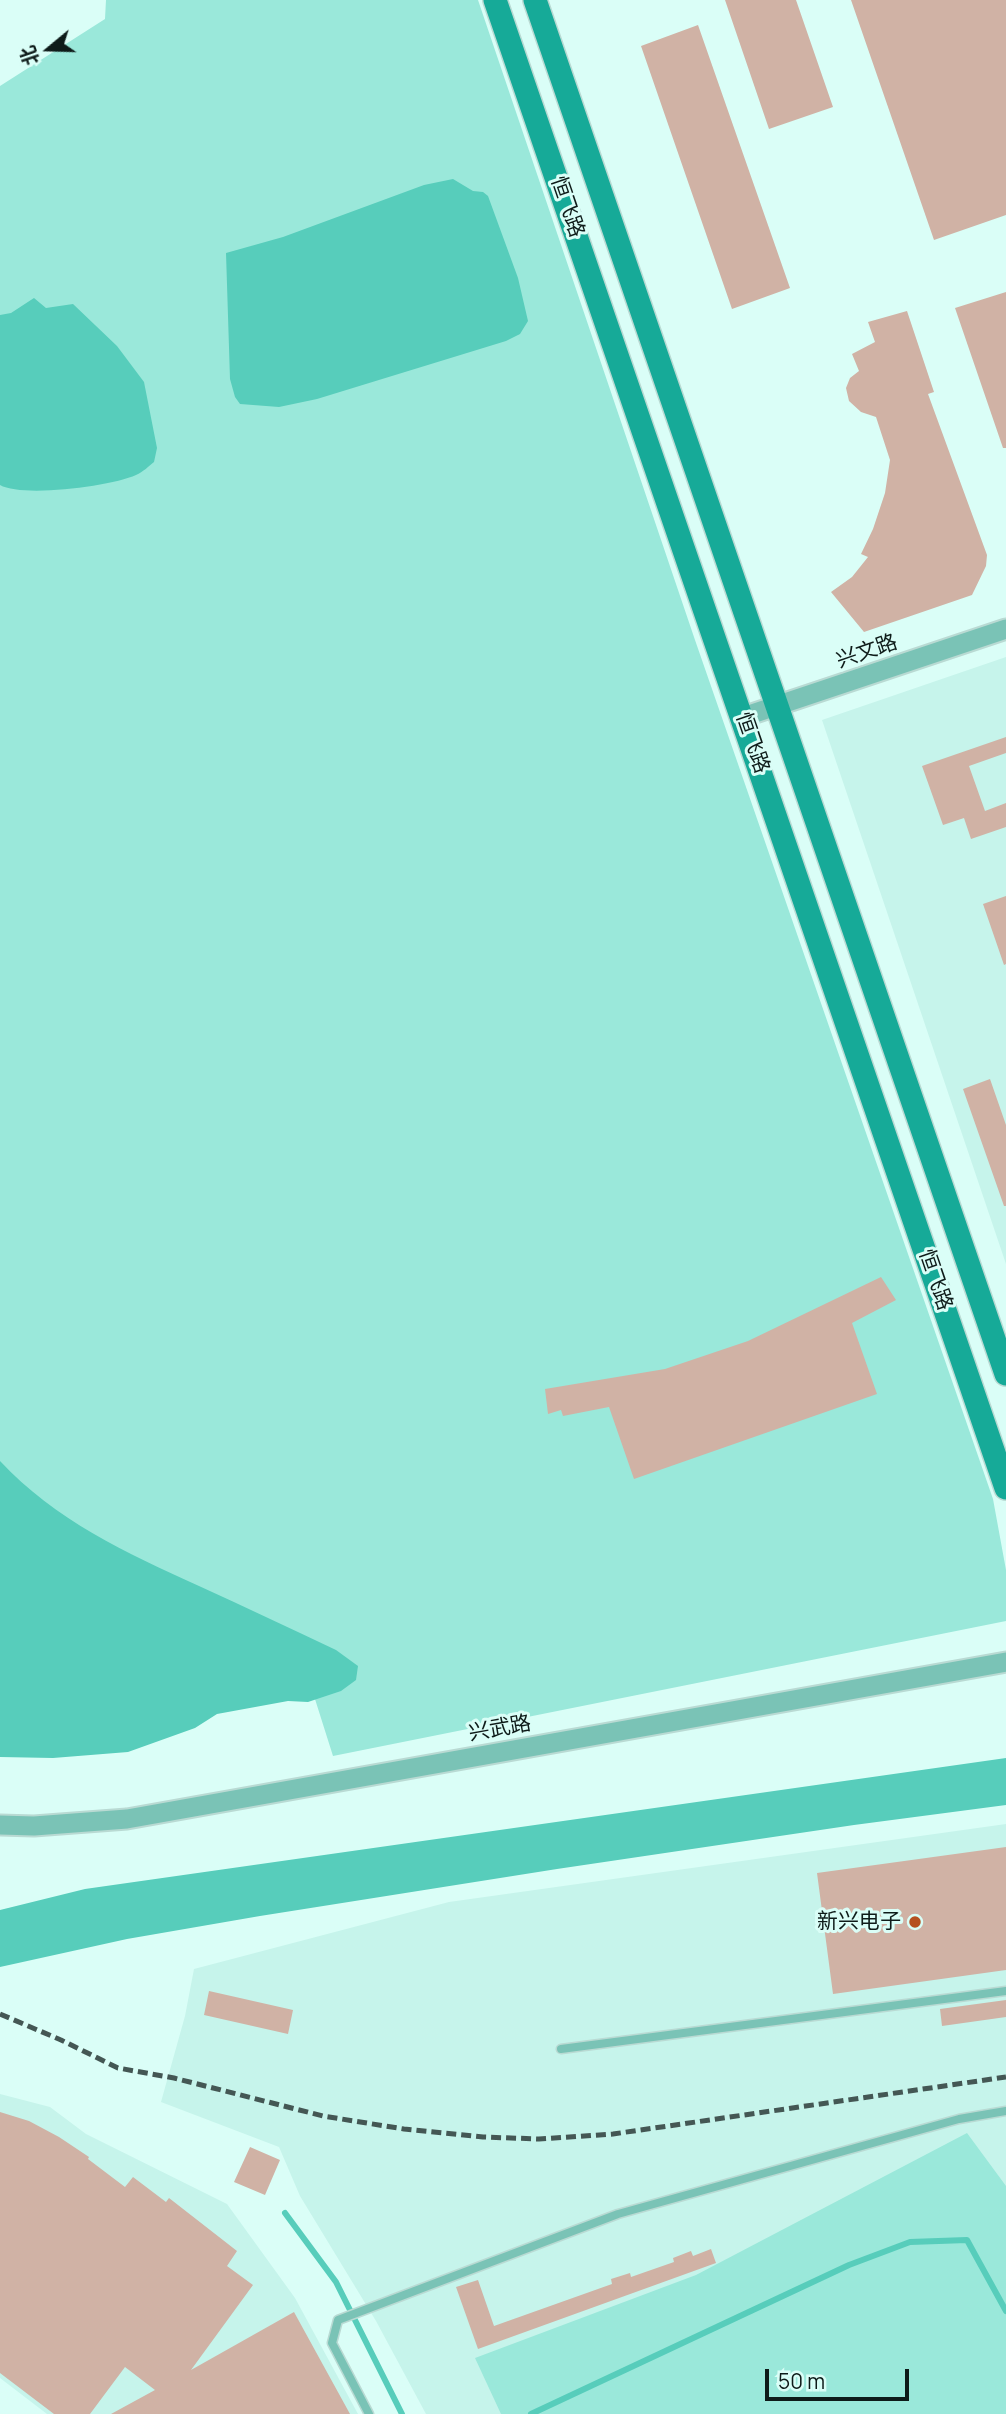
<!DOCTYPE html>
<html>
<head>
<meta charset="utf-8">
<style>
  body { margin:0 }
  #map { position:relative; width:1006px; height:2414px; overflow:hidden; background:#dafef7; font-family:Manrope,"Noto Sans SC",sans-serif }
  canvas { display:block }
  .north { position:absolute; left:14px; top:14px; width:70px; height:70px; -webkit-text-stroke:5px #dafef7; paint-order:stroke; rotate:251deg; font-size:19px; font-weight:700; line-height:28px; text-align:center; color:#0e1b19 }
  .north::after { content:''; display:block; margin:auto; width:24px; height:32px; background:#0e1b19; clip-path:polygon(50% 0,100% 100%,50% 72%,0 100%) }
  .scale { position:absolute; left:765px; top:2369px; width:144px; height:32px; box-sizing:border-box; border:4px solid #0e1b19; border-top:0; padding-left:9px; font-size:21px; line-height:24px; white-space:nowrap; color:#0e1b19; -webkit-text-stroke:5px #dafef7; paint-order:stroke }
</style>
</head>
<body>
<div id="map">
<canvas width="1006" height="2414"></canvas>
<div class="north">北</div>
<div class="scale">50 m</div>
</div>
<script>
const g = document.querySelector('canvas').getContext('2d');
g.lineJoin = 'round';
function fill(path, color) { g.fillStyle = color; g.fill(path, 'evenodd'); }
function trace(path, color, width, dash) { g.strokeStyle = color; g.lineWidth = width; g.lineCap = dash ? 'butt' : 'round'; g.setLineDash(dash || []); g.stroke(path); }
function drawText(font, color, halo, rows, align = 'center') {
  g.font = font + ' Manrope,"Noto Sans SC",sans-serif'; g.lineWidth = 6; g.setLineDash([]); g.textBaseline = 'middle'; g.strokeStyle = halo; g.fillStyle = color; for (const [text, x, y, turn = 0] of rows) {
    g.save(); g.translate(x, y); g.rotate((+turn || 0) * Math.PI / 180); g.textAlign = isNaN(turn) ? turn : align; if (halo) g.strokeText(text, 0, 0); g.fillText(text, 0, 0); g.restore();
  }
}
const built = new Path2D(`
  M1006 657V1264L822 720Z
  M1006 1824V2209L511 2414H426L376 2321 300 2196 279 2147 161 2102 185 2016 194 1969 449 1902Z
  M0 2094 50 2107 86 2134 227 2204 295 2298 358 2414H47L0 2378Z`);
const green = new Path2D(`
  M106 0H478L695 640 993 1499 1006 1570V1621L333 1756 302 1658 0 1481V86L105 19Z
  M967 2133 1006 2186V2414H501L475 2358 696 2275Z`);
const water = new Path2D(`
  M453 179 473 191 483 192 488 196 518 278 528 321 520 334 506 341 317 399 279 407 240 404 235 397 230 379 226 253 283 237 424 185Z
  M34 298 46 308 73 304 117 346 144 382 157 448 154 462C149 466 143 472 136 475 112 486 23 498 0 485V315L11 313Z
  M0 1461C55 1520 126 1553 199 1586 245 1607 290 1628 336 1650L358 1666 356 1680 341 1691 308 1702 288 1701 217 1714 195 1728 128 1752 53 1758 0 1757Z
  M1006 1758V1805L854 1825 557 1869 260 1916 127 1939 0 1967V1910L85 1889Z`);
const stream = new Path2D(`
  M285 2213 336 2282 402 2414
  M531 2414 849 2265 910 2242 967 2240 1006 2311`);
const building = new Path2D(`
  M725 0H796L833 107 769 129Z
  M851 0H1006V215L934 240Z
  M698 25 790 288 732 309 641 46Z
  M1006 292V448H1003L955 308Z
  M907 311 934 392 928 394 987 555 986 566 972 595 864 632 831 592 852 577 868 557 861 554 873 529 885 493 890 460 876 417 861 412 849 401 846 388 850 378 859 371 852 354 875 342 868 322Z
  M1006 737V753L969 766 985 811 1006 803V827L971 839 964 818 943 825 922 766Z
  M1006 896V964L1004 965 983 904Z
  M990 1079 1006 1125V1206H1004L963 1089Z
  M881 1277 896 1300 852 1323 877 1394 634 1479 609 1407 563 1416 561 1410 548 1414 545 1389 665 1369 748 1341Z
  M1006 1847V1970L833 1994 817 1873Z
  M209 1991 293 2010 288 2034 204 2015Z
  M1006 2000V2017L942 2026 940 2009Z
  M0 2112 29 2121 59 2137 89 2157 88 2159 125 2187 133 2177 166 2202 169 2198 237 2251 227 2266 253 2285 191 2370 294 2312 350 2414H111L155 2390 125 2367 90 2414H54L0 2373Z
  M250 2147 280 2160 265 2195 234 2182Z
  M711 2249 716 2263 478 2349 456 2287 478 2280 494 2326 612 2284 611 2279 630 2273 631 2277 674 2262 673 2258 691 2251 693 2256Z`);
const service = new Path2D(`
  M561 2049 1006 1991
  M369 2414 332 2343 338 2320 618 2214 959 2119 1006 2111`);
const tertiary = new Path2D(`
  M743 717 1006 629
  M0 1825 34 1826 127 1819 1006 1662`);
const secondary = new Path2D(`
  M495 0 1006 1488
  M535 0 1006 1374`);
const rail = new Path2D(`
  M0 2014 61 2040 118 2068 174 2078 323 2116 404 2129 483 2137 539 2139 613 2134 1006 2077`);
const markers = [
  [915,1922,7,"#b55120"]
];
const streetNames = [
  ["恒飞路",567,207,71],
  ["兴文路",867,652,-19],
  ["恒飞路",752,743,71],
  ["恒飞路",935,1280,71],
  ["兴武路",500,1729,-10]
];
const poiNames = [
  ["新兴电子",901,1922]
];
fill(built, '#c6f4eb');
fill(green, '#9ae8da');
fill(water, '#57cdbb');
trace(stream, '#57cdbb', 6);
fill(building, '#d0b2a5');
trace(service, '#b9dad3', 11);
trace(tertiary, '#b9dad3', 23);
trace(secondary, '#b9dad3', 26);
trace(service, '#7ac3b6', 8);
trace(tertiary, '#7ac3b6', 19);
trace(secondary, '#16aa98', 23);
trace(rail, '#445754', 5, [10, 5]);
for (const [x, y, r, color] of markers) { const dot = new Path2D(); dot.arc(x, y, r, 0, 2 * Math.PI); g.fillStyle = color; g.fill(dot); trace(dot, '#dafef7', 2.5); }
drawText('21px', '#0e1b19', '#dafef7', streetNames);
drawText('21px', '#0e1b19', '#dafef7', poiNames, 'right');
</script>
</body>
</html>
